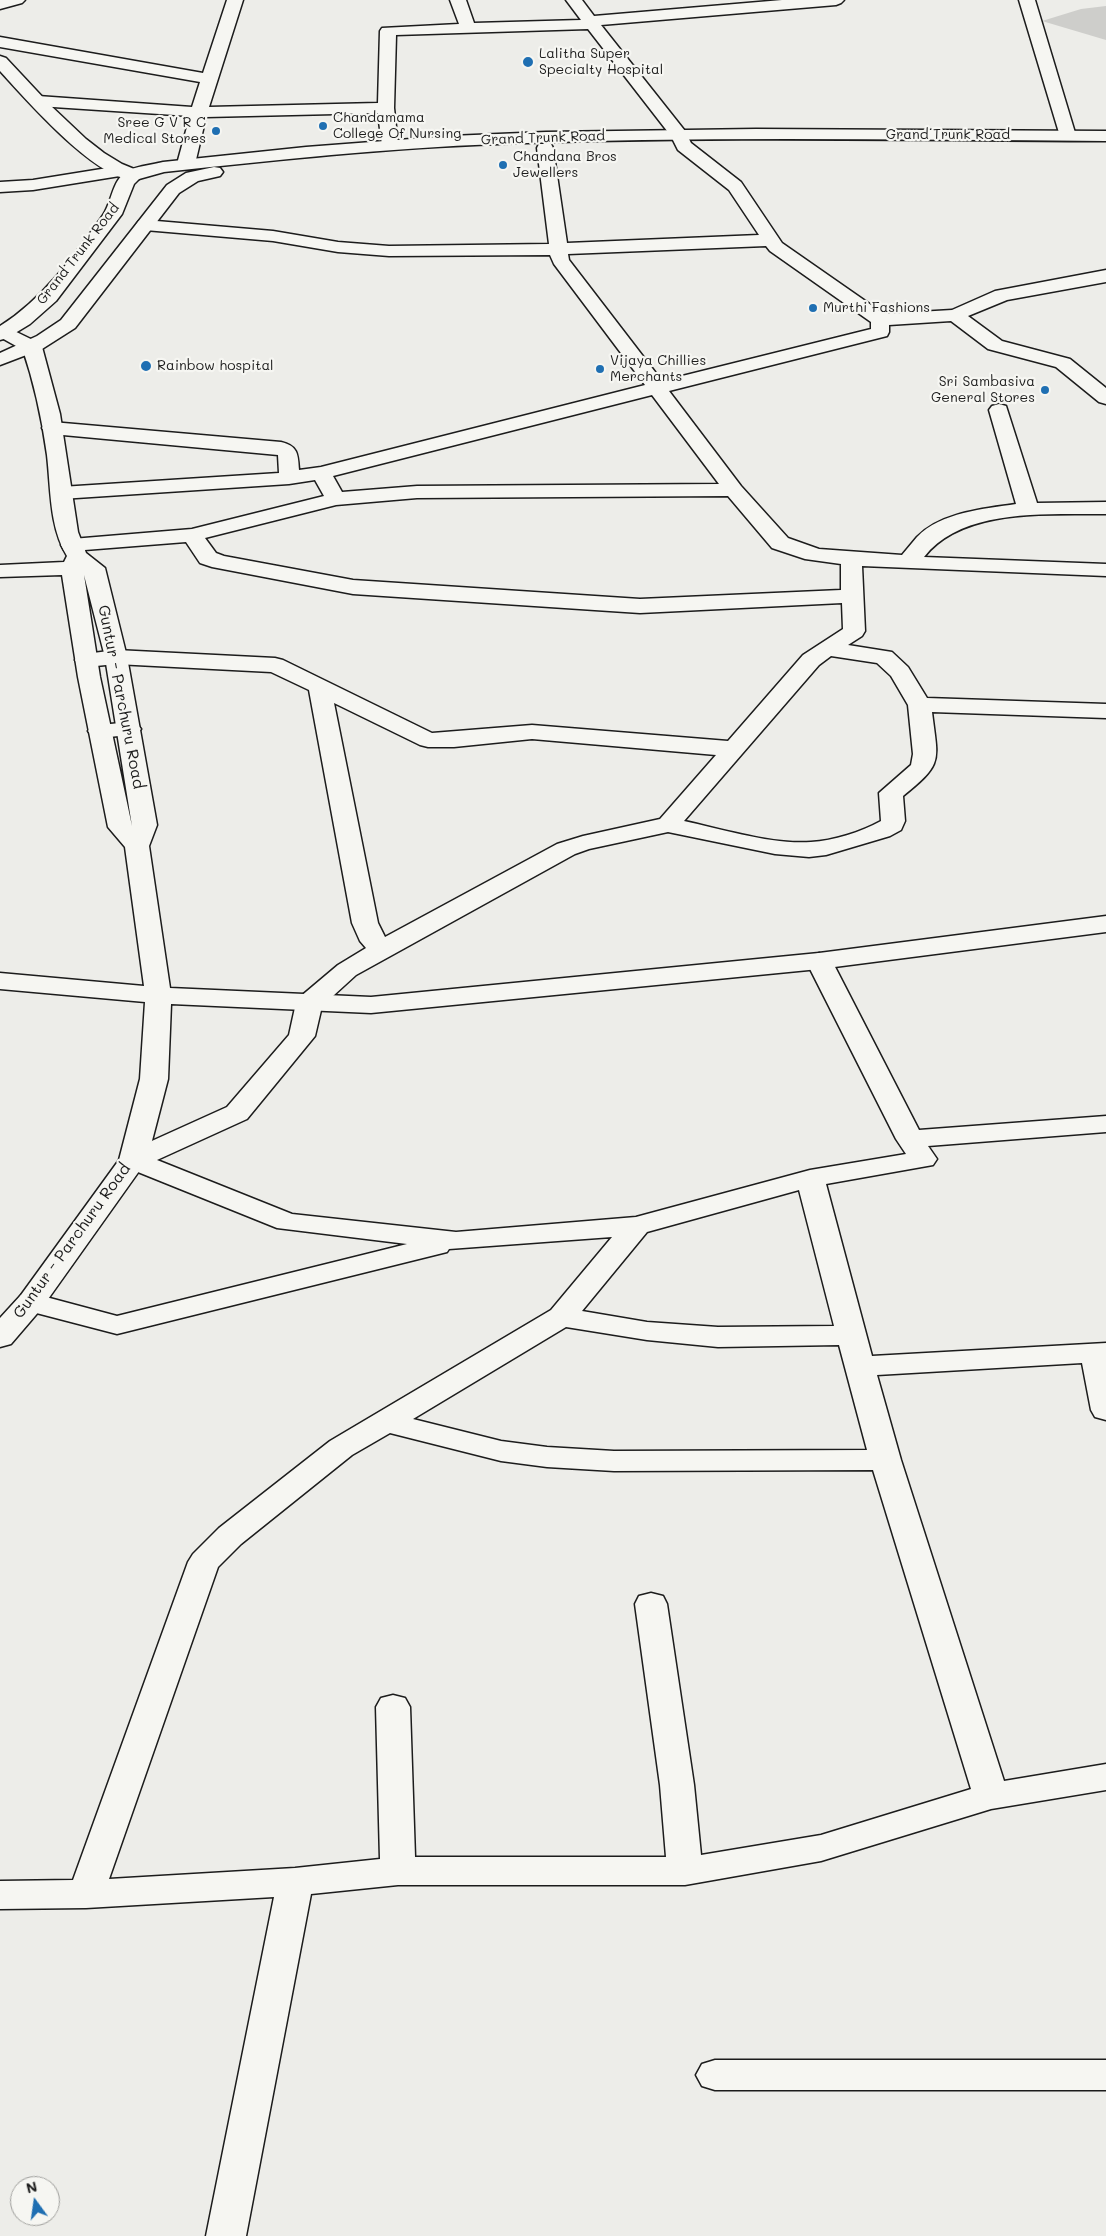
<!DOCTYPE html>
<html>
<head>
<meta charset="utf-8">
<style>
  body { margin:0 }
  #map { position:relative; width:1106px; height:2236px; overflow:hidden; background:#edede9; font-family:Mali,sans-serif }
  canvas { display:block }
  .north { position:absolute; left:10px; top:2176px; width:50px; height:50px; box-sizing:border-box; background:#f6f6f2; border:1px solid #9f9f9c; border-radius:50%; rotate:346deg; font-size:14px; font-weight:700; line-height:20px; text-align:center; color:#1c1c1c }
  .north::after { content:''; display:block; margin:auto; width:18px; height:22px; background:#1f6fb2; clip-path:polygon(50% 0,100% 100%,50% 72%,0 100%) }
</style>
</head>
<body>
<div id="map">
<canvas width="1106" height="2236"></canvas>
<div class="north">N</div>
</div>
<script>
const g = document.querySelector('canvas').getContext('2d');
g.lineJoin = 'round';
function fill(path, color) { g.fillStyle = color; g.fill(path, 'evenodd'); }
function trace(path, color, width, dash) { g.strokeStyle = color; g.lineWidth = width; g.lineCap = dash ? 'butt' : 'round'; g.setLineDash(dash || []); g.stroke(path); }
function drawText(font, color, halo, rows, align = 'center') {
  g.font = font + ' Mali,sans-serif'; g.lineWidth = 4.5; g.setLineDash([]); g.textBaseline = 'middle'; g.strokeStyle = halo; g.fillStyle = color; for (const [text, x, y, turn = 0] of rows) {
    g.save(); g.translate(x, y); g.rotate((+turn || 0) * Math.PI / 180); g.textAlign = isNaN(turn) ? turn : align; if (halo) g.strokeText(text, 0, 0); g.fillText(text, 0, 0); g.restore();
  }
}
const green = new Path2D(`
  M1106 6V40L1042 21 1081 9Z`);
const minor = new Path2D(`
  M0 0H25L22 3 0 9Z
  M227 0H243L209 107 378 103 380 31 382 28 459 24 450 0H466L474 23 581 20 566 0H582L594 16 782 0H844L841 3 836 5 601 25 685 131 691 143 741 182 782 243 884 314 952 310 995 291 1106 270V282L1007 300 968 316 1002 341 1070 359 1106 388V404L1099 402 1056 367 988 349 951 321 889 325V332L887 336 669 391 741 486 788 538 819 549 902 555C907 549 912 543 917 537 941 512 984 509 1016 504L989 410 992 406 999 404 1006 406 1037 503 1106 502V514C1049 515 963 507 924 557L1106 564V576L862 566 865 631 862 636 848 645 892 652 908 667 927 698 1106 704V718L932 712C938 762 944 763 903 796L905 821 901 830 890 836 826 855 809 857 775 854 668 832 589 849 575 854 356 975 322 1006 315 1036 247 1119 157 1160 292 1214 456 1232 636 1217 810 1170 906 1154 896 1139 806 961 810 956 819 953 828 956 832 961 919 1130 1106 1116V1132L928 1146 937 1159 933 1165 826 1184 872 1356 1106 1343V1420L1095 1417 1091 1410 1082 1363 877 1375 901 1460 1004 1781 1106 1764V1790L991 1809 821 1861 685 1885H398L311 1894 246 2236H206L274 1897 86 1908 0 1909V1881L73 1880 188 1562 193 1554 219 1528 330 1441 551 1310 612 1237 449 1249 447 1252 117 1334 21 1309 16 1302 21 1295 31 1293 117 1316 407 1244 277 1228 123 1166 119 1160 123 1154 227 1107 289 1035 296 1003 300 997 338 965 366 948 360 941 352 923 309 690 271 672 116 664 86 667 78 665 75 660 78 655 116 650 275 658 283 660 432 733 532 725 728 741 803 655 843 629 842 603 640 613 353 594 212 567 200 563 186 542 72 551 64 550 61 545 64 540 72 539 192 529 324 496 315 480 289 484 61 499 54 497 51 493 54 489 61 487 279 473 278 455 52 434 45 432 42 428 45 424 52 422 281 442C298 446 298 454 299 470L321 467 645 385 554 264 550 255 389 256 338 252 273 241 145 230 139 229 136 225 139 221 145 220 273 231 338 242 389 246 549 244 537 148 539 144H551L553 148 567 243 759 235 729 190 678 150 671 136 588 29 396 35 394 108 398 145 396 149H384L382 145 378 113 206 117 195 164 192 168H180L177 164 190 116 38 106 32 104 30 101 32 98 38 96 192 107 200 82 0 47V37L203 73ZM766 246 770 251 871 322V329L662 381 569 260 568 254ZM652 395 719 484 417 486 342 492 333 476ZM728 496 772 548 805 559 841 564V590L640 599 353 580 224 556 216 553 205 538 336 505 417 498ZM831 656 877 663 891 676 908 705 913 754 911 765 879 793 881 821C861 832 833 841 811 842 773 845 722 829 684 821L819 665ZM334 703 420 745 428 747H454L532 739 716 755 660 819 583 836 557 844 385 937 378 923ZM799 1190 834 1326 718 1327 647 1322 582 1311 647 1232ZM566 1327 647 1340 718 1347 839 1345 867 1450 614 1451 547 1447 501 1441 413 1419ZM390 1433 501 1461 547 1467 614 1471 873 1470 971 1789 821 1835 701 1855 694 1785 667 1604 663 1596 651 1593 639 1596 635 1604 660 1785 666 1857H415L410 1707 405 1698 393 1695 381 1698 376 1707 380 1859 295 1868 109 1879 218 1567 241 1544 352 1455Z
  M1019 0H1035L1076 136 1074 140H1062L1060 136Z
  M120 166 126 167 129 171 126 175 33 190 0 192V182L33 180Z
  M715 2060H1106V2090H715L702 2086 696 2075 702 2064Z`);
const tertiary = new Path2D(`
  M0 56 6 58 50 105 86 139 104 153 122 164 139 171 142 175 139 179C102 188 24 97 0 71Z
  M32 341 39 343 42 347 60 414 78 532 86 553 105 568 127 657 157 825 149 846 170 988 371 997 819 953 1106 916V932L819 969 371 1013 171 1004 168 1079 147 1160 41 1309 11 1344 0 1347V1318L21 1295 119 1160 140 1079 145 1002 0 989V973L144 986 125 847 108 827 78 677 62 575 0 577V565L64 562 67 556C49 526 51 489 47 455 42 419 34 382 22 347L25 343ZM84 575 105 657 132 826 100 677Z`);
const secondary = new Path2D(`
  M756 129 1106 131V141C904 140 701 136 499 144 387 148 275 160 164 172L139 179 134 184 122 214 56 301 30 324 7 338 0 340V326C42 300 75 255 103 215 112 202 112 181 126 172 135 166 152 165 163 162L306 147 450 136 546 132Z
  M214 167 220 168 223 172 220 176 198 181 179 193 75 328 42 349 0 365V353L37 336 61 320 167 185 186 173Z
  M129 722 137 724 141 729 137 734 100 738 92 736 88 731 92 726Z`);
const primary = new Path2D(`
  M4 326 39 343 42 347 39 351 32 353 25 351 0 337V327Z`);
const markers = [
  [528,62,6,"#1f6fb2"],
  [323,126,5,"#1f6fb2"],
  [216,131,5,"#1f6fb2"],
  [503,165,5,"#1f6fb2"],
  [813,308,5,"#1f6fb2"],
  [146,366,6,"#1f6fb2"],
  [600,369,5,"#1f6fb2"],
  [1045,390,5,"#1f6fb2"]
];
const farPoinames = [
  ["Lalitha Super",539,54],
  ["Specialty Hospital",539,70],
  ["Chandamama",333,118],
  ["College Of Nursing",333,134],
  ["Sree G V R C",206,123,"right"],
  ["Medical Stores",206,139,"right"],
  ["Chandana Bros",513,157],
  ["Jewellers",513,173],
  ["Murthi Fashions",823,308],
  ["Vijaya Chillies",610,361],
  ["Merchants",610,377],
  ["Rainbow hospital",157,366],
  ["Sri Sambasiva",1035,382,"right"],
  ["General Stores",1035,398,"right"]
];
const farStreetnames = [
  ["Grand Trunk Road",948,135],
  ["Grand Trunk Road",543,138,-2],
  ["Grand Trunk Road",78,254,-52]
];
const streetNames = [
  ["Guntur - Parchuru Road",121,697,79],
  ["Guntur - Parchuru Road",72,1241,-54]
];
fill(green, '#cececb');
trace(minor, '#1c1c1c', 3);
trace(tertiary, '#1c1c1c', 3);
trace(secondary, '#1c1c1c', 3);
trace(primary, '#1c1c1c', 3);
fill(minor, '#f6f6f2');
fill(tertiary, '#f6f6f2');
fill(secondary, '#f6f6f2');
fill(primary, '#f6f6f2');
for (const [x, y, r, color] of markers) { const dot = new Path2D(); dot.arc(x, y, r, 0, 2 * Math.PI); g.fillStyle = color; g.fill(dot); trace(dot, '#f6f6f2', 2); }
drawText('14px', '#1c1c1c', '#f6f6f2', farPoinames, 'left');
drawText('14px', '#1c1c1c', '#f6f6f2', farStreetnames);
drawText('16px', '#1c1c1c', '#f6f6f2', streetNames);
</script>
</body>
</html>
